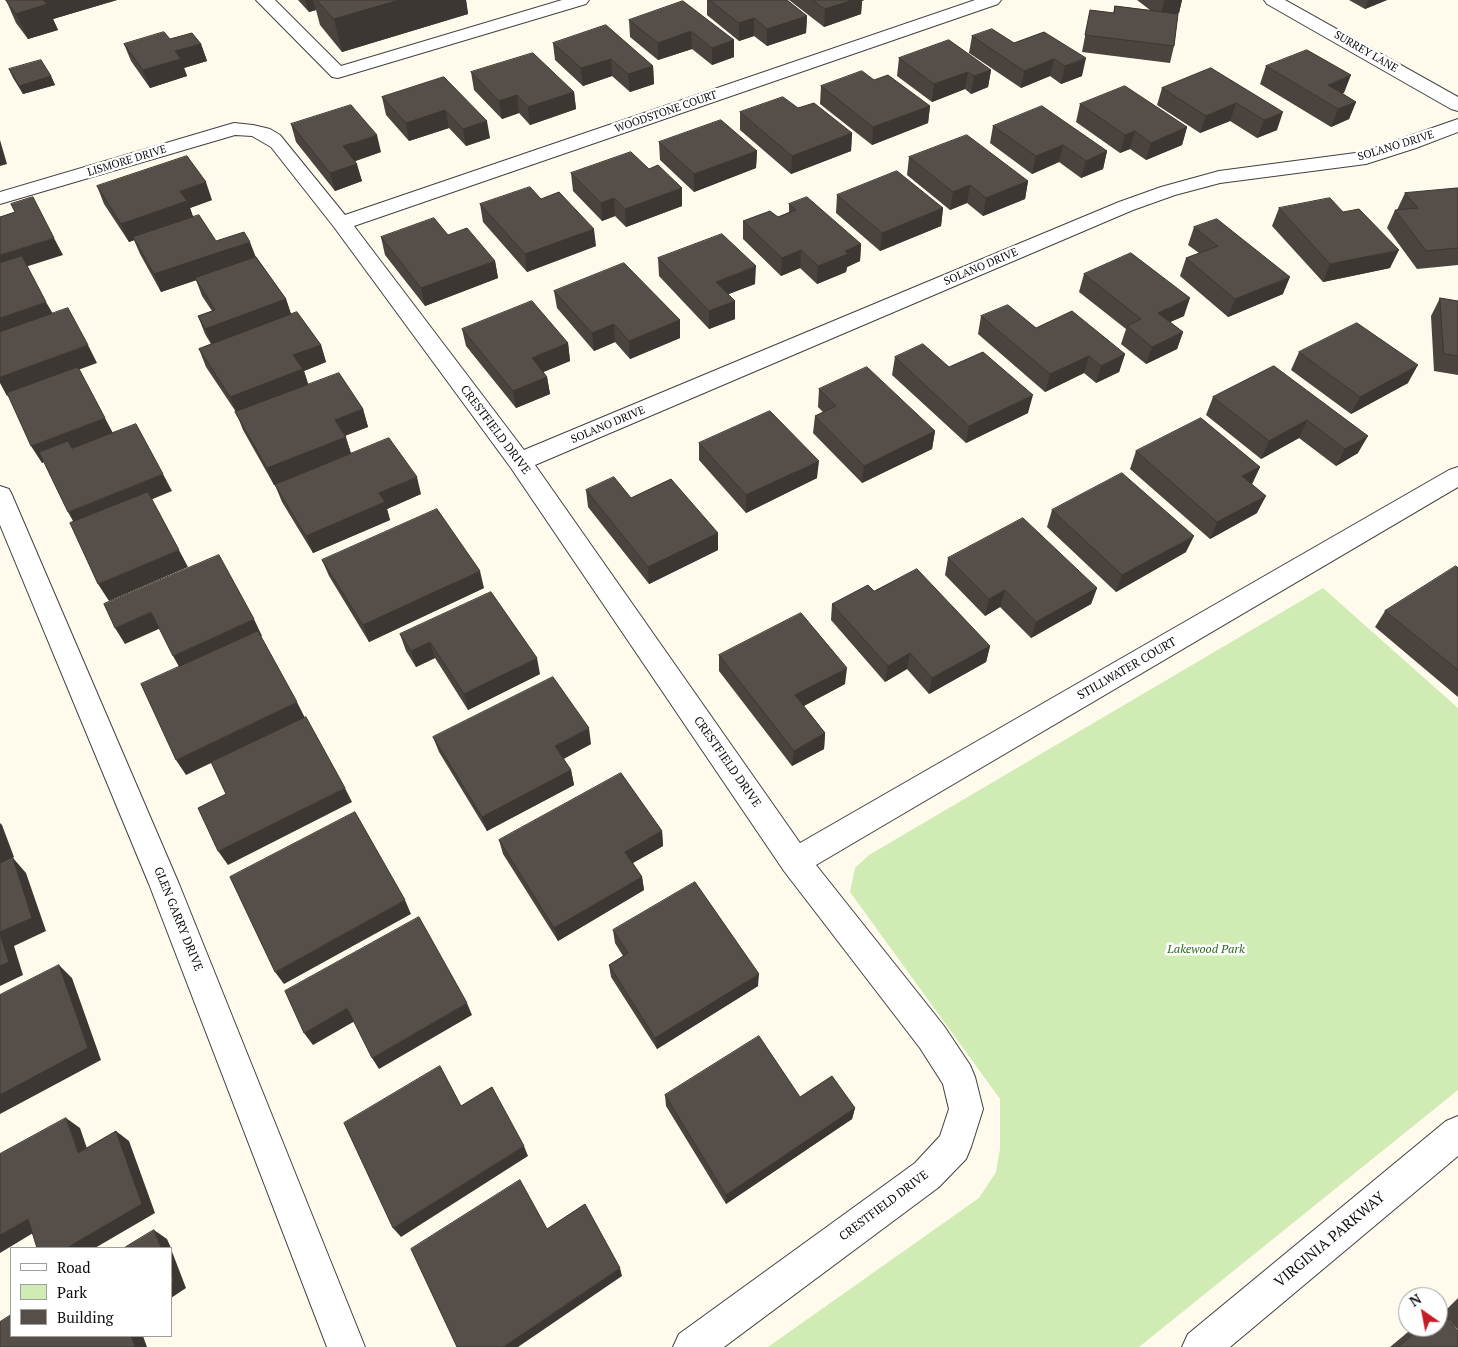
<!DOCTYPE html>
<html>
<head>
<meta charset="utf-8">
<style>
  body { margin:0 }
  #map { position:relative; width:1458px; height:1347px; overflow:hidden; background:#fffbec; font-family:"PT Serif",serif }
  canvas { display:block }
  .legend { position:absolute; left:10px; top:1247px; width:162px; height:90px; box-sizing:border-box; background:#fff; border:1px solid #9e9e9e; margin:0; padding:6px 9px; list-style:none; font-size:15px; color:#0d0d0d }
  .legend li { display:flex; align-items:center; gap:10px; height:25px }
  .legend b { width:25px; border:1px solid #9e9e9e }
  .north { position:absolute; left:1398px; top:1287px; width:50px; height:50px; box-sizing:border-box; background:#fff; border:1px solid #9e9e9e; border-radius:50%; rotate:327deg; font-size:14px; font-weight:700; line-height:20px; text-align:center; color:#0d0d0d }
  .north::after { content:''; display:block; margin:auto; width:18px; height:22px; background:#c41d25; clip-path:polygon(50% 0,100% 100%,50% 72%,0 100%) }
</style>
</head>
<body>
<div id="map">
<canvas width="1458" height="1347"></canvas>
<ul class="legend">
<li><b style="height:6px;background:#fff"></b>Road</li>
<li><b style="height:14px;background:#d0ebb4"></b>Park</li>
<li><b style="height:14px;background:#564e48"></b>Building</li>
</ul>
<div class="north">N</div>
</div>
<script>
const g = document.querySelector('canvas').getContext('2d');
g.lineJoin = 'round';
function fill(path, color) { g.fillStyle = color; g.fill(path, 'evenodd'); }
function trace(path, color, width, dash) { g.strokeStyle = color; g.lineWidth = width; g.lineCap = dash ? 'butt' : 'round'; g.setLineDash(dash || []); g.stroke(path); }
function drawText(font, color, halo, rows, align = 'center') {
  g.font = font + ' "PT Serif",serif'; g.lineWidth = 5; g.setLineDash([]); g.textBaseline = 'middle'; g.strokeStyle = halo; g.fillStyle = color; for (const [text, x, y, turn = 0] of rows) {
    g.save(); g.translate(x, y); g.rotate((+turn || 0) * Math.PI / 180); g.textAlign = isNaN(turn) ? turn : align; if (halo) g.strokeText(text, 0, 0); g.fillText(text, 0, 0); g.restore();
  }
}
const green = new Path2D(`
  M1323 588 1458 708V1090L1139 1347H768L979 1198 996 1172 1000 1149V1099L850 892 855 868 869 855Z`);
const minor = new Path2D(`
  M256 0H275L341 66 562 0H589L586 4 338 78 332 77Z
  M975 0H1001L998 4 354 226 524 450 1119 202 1161 187 1219 171 1363 152 1458 119V132L1416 148 1366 164 1220 183 1175 195 1133 210 535 465 800 843 1449 470 1458 467V487L816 865 944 1026 970 1065 975 1077 983 1109 971 1147 966 1159 939 1187 724 1347H673L679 1334 915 1163 940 1136 949 1109 943 1084 920 1048 784 871 511 468 334 227 271 147 252 136 235 135 0 204V192L227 125 234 123 253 125 270 129 280 135 345 215Z
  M1264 0H1285L1458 97V111L1451 109 1267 4Z
  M0 486 9 489 12 495 179 884 365 1347H327L149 884 0 525Z
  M1458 1116V1156L1230 1347H1182L1188 1334 1446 1121Z`);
const wall = new Path2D(`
  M6 0H117L53 19 58 30 28 39 16 23Z
  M298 0H466L468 14 342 52 320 25 316 10 309 12Z
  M707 0H787L807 16 806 33 767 46 754 36 739 41 707 15Z
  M789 0H864L862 1 861 14 824 27Z
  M1137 0H1182L1179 13 1178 14 1174 46 1170 63 1082 52 1090 10 1113 13 1115 6 1150 10Z
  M1349 0H1387L1365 9Z
  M629 20 734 40V57L712 65 692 49 658 60 630 37Z
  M1044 32 1082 76 1061 84 1050 76 1021 88 969 53 972 36 1014 43Z
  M170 39 201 44 207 61 184 68 187 76 150 88 131 61 124 44Z
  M553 43 653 66 654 84 630 92 612 76 583 86 555 60Z
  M899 58 991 70 988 87 971 94 965 89 932 102 897 76Z
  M1266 66 1344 93H1342L1356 102 1349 119 1331 127 1260 84Z
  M1211 68 1277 130 1257 138 1230 121 1200 133 1157 105 1162 88Z
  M9 69 51 76 55 85 23 94 13 78Z
  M471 72 574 92 576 109 530 125 519 113 502 119 474 90Z
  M444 77 490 138 466 146 449 128 409 141 386 115 382 97Z
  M874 80 930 106 928 123 872 145 820 104 821 86Z
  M1080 104 1187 127 1182 145 1146 160 1130 149 1120 153 1076 122Z
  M798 108 852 133 851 151 791 174 740 130V112Z
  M291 124 381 152 355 161 362 181 335 191 296 142Z
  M993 126 1107 151 1103 169 1081 178 1059 162 1032 174 990 143Z
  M659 142 757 151 756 168 694 192 660 160Z
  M909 157 1028 181 1025 199 983 216 967 203 950 210 907 175Z
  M649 169 682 188V206L626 227 615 216 602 221 573 191 571 173Z
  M97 186 212 200 190 208 193 217 216 241 256 257 286 299 291 314 321 345 326 362 304 371 308 385 363 409 368 427 345 436 351 453 421 494 387 509 390 520 313 553 282 502 275 485 297 476 274 485 243 430 236 412 206 367 199 349 211 344 205 334 198 316 212 311 202 296 196 280 161 292 140 254 134 240 129 242 104 204Z
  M1458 188V265L1417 269 1387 228 1395 210H1397L1405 193Z
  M837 195 943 208 941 226 880 251 836 213Z
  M541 199 596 246 527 272 483 222 480 204Z
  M789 204 861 244 860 261 847 267 846 272 817 284 800 268 781 276 743 239V221L778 217 789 212Z
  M1279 208 1390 268 1323 282 1272 226Z
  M1194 227 1283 294 1228 317 1180 276 1186 258 1199 253 1188 245Z
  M448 235 495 261 498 278 425 306 385 255 381 237Z
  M658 258 755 284 728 294 735 301V319L709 329 659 276Z
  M1084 274 1184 316 1170 322 1183 332 1177 349 1146 364 1121 344 1126 329 1079 292Z
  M554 291 680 320V338L630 359 615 342 594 351 557 308Z
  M1440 298 1458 301V375L1434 371 1431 316Z
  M981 316 1036 328 1125 354 1119 372 1096 383 1084 373 1045 392 978 334Z
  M462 329 568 343 570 361 543 372 547 377 550 394 516 408 466 346Z
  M1299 352 1408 383 1351 414 1291 370Z
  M895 357 949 367 1028 413 966 443 892 375Z
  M1274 366 1358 453 1336 466 1299 438 1261 459 1206 415 1213 397Z
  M819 389 935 431 932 449 862 483 813 433 815 416 823 412 818 407Z
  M699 443 817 478 746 513 699 460Z
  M1136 451 1260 467 1252 484 1257 513 1210 539 1130 469Z
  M586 490 631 498 718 533V550L649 584 588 507Z
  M1052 510 1186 552 1116 592 1047 527Z
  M948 558 1097 588 1091 604 1031 638 1000 607 985 616 945 575Z
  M322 560 484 588 369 642 329 576Z
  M1458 568V697L1375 627 1385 611Z
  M874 591 990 646 986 662 929 694 907 669 885 682 831 620 832 604Z
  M400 634 540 674 468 710 435 658 416 667 406 651Z
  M719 655 845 684 804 706 825 733 824 749 792 766 719 671Z
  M433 737 591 744 563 759 571 770 574 785 487 831 439 752Z
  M662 831 663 846 633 863 642 877 644 890 558 941 503 854 499 840Z
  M613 930 758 986 657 1049 611 977 609 965 623 956 615 943Z
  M665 1095 800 1097 855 1108 852 1119 726 1204 666 1106Z
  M1458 1298V1330L1449 1320 1458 1347H1390L1414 1327H1438V1312L1441 1311 1443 1313Z`);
const shadedWall = new Path2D(`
  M41 0H117L53 19 58 30 28 39 16 14Z
  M305 0H313L316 10 309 12Z
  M399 0H466L468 14 342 52 334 19Z
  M849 0H864L862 1 861 14 824 27 825 9Z
  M1167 0H1182L1179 13 1160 18 1164 1Z
  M1368 0H1387L1365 9Z
  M807 16 806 33 767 46V29Z
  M754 18V36L739 41V23Z
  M691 31 692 49 658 60V43Z
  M734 40V57L712 65V48Z
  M201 44 207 61 184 68 187 76 150 88 143 70 175 51Z
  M1086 58 1082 76 1061 84 1065 66Z
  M611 59 612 76 583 86 581 68Z
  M1054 59 1050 76 1021 88 1024 71Z
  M653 66 654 84 630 92 628 74Z
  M991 70 988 87 971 94 974 76Z
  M968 72 965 89 932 102 934 84Z
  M1351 75 1344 93 1324 101 1328 85Z
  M51 76 55 85 23 94 19 86Z
  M574 92 576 109 530 125 528 107Z
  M517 95 519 113 502 119 499 101Z
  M1356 102 1349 119 1331 127 1338 109Z
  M1236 103 1230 121 1200 133 1206 116Z
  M930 106 928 123 872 145 873 127Z
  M445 110 449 128 409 141 406 123Z
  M1283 112 1277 130 1257 138 1264 120Z
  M487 121 490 138 466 146 463 129Z
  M1187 127 1182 145 1146 160 1151 143Z
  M1135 131 1130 149 1120 153 1125 135Z
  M852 133 851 151 791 174 792 156Z
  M377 135 381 152 347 164 343 146Z
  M0 140 7 164 0 166Z
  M1063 145 1059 162 1032 174 1036 156Z
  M757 151 756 168 694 192V174Z
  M1107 151 1103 169 1081 178 1086 161Z
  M357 164 362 181 335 191 330 173Z
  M1028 181 1025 199 983 216 986 198Z
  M206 182 212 200 190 208 194 219 129 242 121 224 180 191Z
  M970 185 967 203 950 210 953 192Z
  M682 188V206L626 227 625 209Z
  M614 198 615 216 602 221 601 203Z
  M943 208 941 226 880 251 882 233Z
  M594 229 596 246 527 272 525 254Z
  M54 238 63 255 0 275V255Z
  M250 242 257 260 161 292 154 274Z
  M861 244 860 261 847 267 846 272 817 284 818 266 845 251Z
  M801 250 800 268 781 276 782 258Z
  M1399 250 1390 268 1323 282 1330 264Z
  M495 261 498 278 425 306 421 288Z
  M756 266 755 284 716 299V282Z
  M1290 277 1283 294 1228 317 1235 299Z
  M1190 298 1184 316 1152 330 1158 313Z
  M286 299 292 317 213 346 205 329Z
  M735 301V319L709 329V311Z
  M46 302 56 319 0 339V318Z
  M680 320V338L630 359 629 341Z
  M614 324 615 342 594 351 592 333Z
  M1183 332 1177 349 1146 364 1152 347Z
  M568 343 570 361 534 376 532 358Z
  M88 345 97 363 7 396 0 383V377Z
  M321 345 326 362 304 371 309 386 238 415 230 397 293 355Z
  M1125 354 1119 372 1096 383 1101 366Z
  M1089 356 1084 373 1045 392 1050 374Z
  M1418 365 1408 383 1351 414 1360 397Z
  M547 377 550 394 516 408 513 391Z
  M1033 395 1028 413 966 443 969 426Z
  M363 409 368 427 341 437 335 420Z
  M105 418 114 435 42 463 31 446Z
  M1307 420 1299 438 1261 459 1269 441Z
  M935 431 932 449 862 483 864 466Z
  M1368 436 1358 453 1336 466 1345 449Z
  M346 437 351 454 274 485 267 468Z
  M819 461 817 478 746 513V495Z
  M1260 467 1252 484 1234 493 1242 476Z
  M163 474 172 491 78 530 68 512Z
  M417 477 421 494 387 509 390 520 313 553 306 536 379 493Z
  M1266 496 1257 513 1210 539 1217 522Z
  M718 533V550L649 584 648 567Z
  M1194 536 1186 552 1116 592 1122 575Z
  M179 550 188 567 109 601 98 584Z
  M480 571 484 588 369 642 363 625Z
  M1097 588 1091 604 1031 638 1036 622Z
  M1005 590 1000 607 985 616 989 599Z
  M151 612 161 628 125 644 115 628Z
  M254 619 262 636 182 672 173 656Z
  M430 642 435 658 416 667 411 651Z
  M990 646 986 662 929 694 932 678Z
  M910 653 907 669 885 682 888 666Z
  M537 658 540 674 468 710 464 694Z
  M847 668 845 684 794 711 795 695Z
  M297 702 305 718 186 775 176 760Z
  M589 728 591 744 558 762 555 746Z
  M825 733 824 749 792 766 794 751Z
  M571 770 574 785 487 831 482 817Z
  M345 788 352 802 228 865 218 851Z
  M0 823 2 825 14 857 0 864Z
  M662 831 663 846 627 866 625 852Z
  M13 858 26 873 46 931 14 946 23 975 0 986V932Z
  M642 877 644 890 558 941 554 928Z
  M405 900 411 914 284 984 275 972Z
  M59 965 72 978 101 1060 0 1114V1095Z
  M759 974 758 986 657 1049 655 1038Z
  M467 1003 472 1015 379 1069 372 1058Z
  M347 1008 355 1021 313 1045 304 1033Z
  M855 1108 852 1119 726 1204V1195Z
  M66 1118 80 1128 92 1163 78 1153Z
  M116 1131 129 1141 155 1213 95 1248H67Z
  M524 1146 528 1156 401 1237 393 1228Z
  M28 1219 43 1227 0 1253V1235Z
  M154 1230 167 1239 171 1248H161Z
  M171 1249 186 1288 171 1298Z
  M620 1268 622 1276 518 1347H503Z
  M131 1336H143L147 1347H135Z`);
const building = new Path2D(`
  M6 0H43L47 4 16 14Z
  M317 0H399L334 19Z
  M710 0H787L807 16 767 29 754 18 739 23Z
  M813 0H853L825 9Z
  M683 1 734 40 712 48 691 31 658 43 629 20Z
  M1115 6 1178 14 1174 46 1085 35 1090 10 1114 13Z
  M606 25 653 66 628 74 611 59 581 68 553 43Z
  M992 29 1014 43 1044 32 1086 58 1065 66 1054 59 1024 71 972 36Z
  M164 32 170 39 192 33 201 44 175 51 181 59 143 70 124 44Z
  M949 40 991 70 974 76 968 72 934 84 899 58Z
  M1307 50 1351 75 1328 85 1356 102 1338 109 1266 66Z
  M533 53 574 92 528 107 517 95 499 101 471 72Z
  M41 60 51 76 19 86 9 69Z
  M1211 68 1283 112 1264 120 1236 103 1206 116 1162 88Z
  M862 71 874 80 888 75 930 106 873 127 821 86Z
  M444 77 487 121 463 129 445 110 406 123 382 97Z
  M1125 86 1187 127 1151 143 1135 131 1125 135 1080 104Z
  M783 97 798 108 814 103 852 133 792 156 740 112Z
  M351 105 377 135 343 146 357 164 330 173 291 124Z
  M1042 106 1107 151 1086 161 1063 145 1036 156 993 126Z
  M721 120 757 151 694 174 659 142Z
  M967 135 1028 181 986 198 970 185 953 192 909 157Z
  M631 152 649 169 658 165 682 188 625 209 614 198 601 203 571 173Z
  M187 156 206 182 180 191 187 201 121 224 97 186Z
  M897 171 943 208 882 233 837 195Z
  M530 187 541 199 559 192 594 229 525 254 480 204Z
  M1457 188H1458V248L1426 251 1395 210 1418 208 1405 193Z
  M33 197 54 238 0 255V217L15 212 11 204Z
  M807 197 861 244 845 251 848 254 818 266 801 250 782 258 743 221 770 211 778 217 796 210 789 204Z
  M1330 198 1343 212 1359 209 1399 250 1330 264 1279 208Z
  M199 215 216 241 244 232 250 242 154 274 133 237Z
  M434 218 448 235 467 228 495 261 421 288 381 237Z
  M1217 219 1290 277 1235 299 1186 258 1218 246 1194 227Z
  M722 234 756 266 716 282 735 301 709 311 658 258Z
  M1131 253 1190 298 1158 313 1183 332 1152 347 1127 326 1141 319 1084 274Z
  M22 256 46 302 0 318V263Z
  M256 257 286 299 205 329 198 316 215 310 195 278Z
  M624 263 680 320 629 341 614 324 592 333 554 291Z
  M1440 298 1458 301V356L1444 354Z
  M532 301 568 343 532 358 547 377 513 391 462 329Z
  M1008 305 1036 328 1072 311 1125 354 1101 366 1089 356 1050 374 981 316Z
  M68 308 88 345 0 377V332Z
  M297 312 321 345 293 355 303 369 230 397 199 349Z
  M1357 323 1418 365 1360 397 1299 352Z
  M923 344 949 367 983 352 1033 395 969 426 895 357Z
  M1274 366 1368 436 1345 449 1307 420 1269 441 1213 397Z
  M78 367 105 418 31 446 7 393Z
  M867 367 935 431 864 466 815 416 836 406 819 389Z
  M339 373 363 409 335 420 346 437 267 468 235 412Z
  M770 411 819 461 746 495 699 443Z
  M1201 418 1260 467 1242 476 1266 496 1217 522 1136 451Z
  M136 424 163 474 68 512 39 452 68 441 72 448Z
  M389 438 417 477 379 493 385 502 306 536 275 485Z
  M1122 473 1194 536 1122 575 1052 510Z
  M614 477 631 498 671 479 718 533 648 567 586 490Z
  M148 492 179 550 98 584 70 523Z
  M437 509 480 571 363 625 322 560Z
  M1023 518 1097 588 1036 622 1005 590 989 599 948 558Z
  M219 555 254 619 173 656 151 612 115 628 104 604Z
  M1456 566 1458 568V670L1385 611Z
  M917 569 990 646 932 678 910 653 888 666 832 604 868 585 874 591Z
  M491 592 537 658 464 694 430 642 411 651 400 634Z
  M801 613 847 668 795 695 825 733 794 751 719 655Z
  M258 631 297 702 176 760 141 684Z
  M553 677 589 728 555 746 571 770 482 817 433 737Z
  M306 717 345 788 218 851 198 808 226 794 211 762Z
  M621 773 662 831 625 852 642 877 554 928 499 840Z
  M355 812 405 900 275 972 230 877Z
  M13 858 32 918 0 932V864Z
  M695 882 759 974 655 1038 609 965 628 953 613 930Z
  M419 917 467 1003 372 1058 347 1008 304 1033 285 991Z
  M0 934 9 962 0 966Z
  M59 965 88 1048 0 1095V995Z
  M759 1036 800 1097 832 1076 855 1108 726 1195 665 1095Z
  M440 1066 461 1106 492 1087 524 1146 393 1228 344 1123Z
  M66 1118 78 1153 116 1131 142 1204 67 1248H37L28 1219 0 1235V1154Z
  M520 1180 547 1229 585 1204 620 1268 503 1347H457L411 1249Z
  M154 1230 161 1248H124Z
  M171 1274 174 1281 171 1282Z
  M1441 1311 1458 1331V1347H1398L1422 1327H1438V1314Z
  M11 1315V1336H131L135 1347H0V1322Z`);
const farStreetnames = [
  ["SURREY LANE",1366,52,30],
  ["WOODSTONE COURT",666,112,-19],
  ["SOLANO DRIVE",1396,146,-17],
  ["LISMORE DRIVE",127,161,-17],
  ["SOLANO DRIVE",981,267,-23],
  ["SOLANO DRIVE",608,425,-23]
];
const streetNames = [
  ["CRESTFIELD DRIVE",495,430,53],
  ["STILLWATER COURT",1127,669,-30],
  ["CRESTFIELD DRIVE",727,762,55],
  ["GLEN GARRY DRIVE",178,919,68],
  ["CRESTFIELD DRIVE",884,1206,-37]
];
const parkNames = [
  ["Lakewood Park",1206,950]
];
const nearStreetnames = [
  ["VIRGINIA PARKWAY",1330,1240,-40]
];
fill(green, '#d0ebb4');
trace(minor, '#404040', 2);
fill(minor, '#fff');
fill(wall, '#4a433e');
fill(shadedWall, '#3c3732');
fill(building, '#564e48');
trace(building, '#3c3732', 1);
drawText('11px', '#0d0d0d', '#fff', farStreetnames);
drawText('12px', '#0d0d0d', '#fff', streetNames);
drawText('italic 12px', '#2a681a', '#fff', parkNames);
drawText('15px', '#0d0d0d', '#fff', nearStreetnames);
</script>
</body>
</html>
